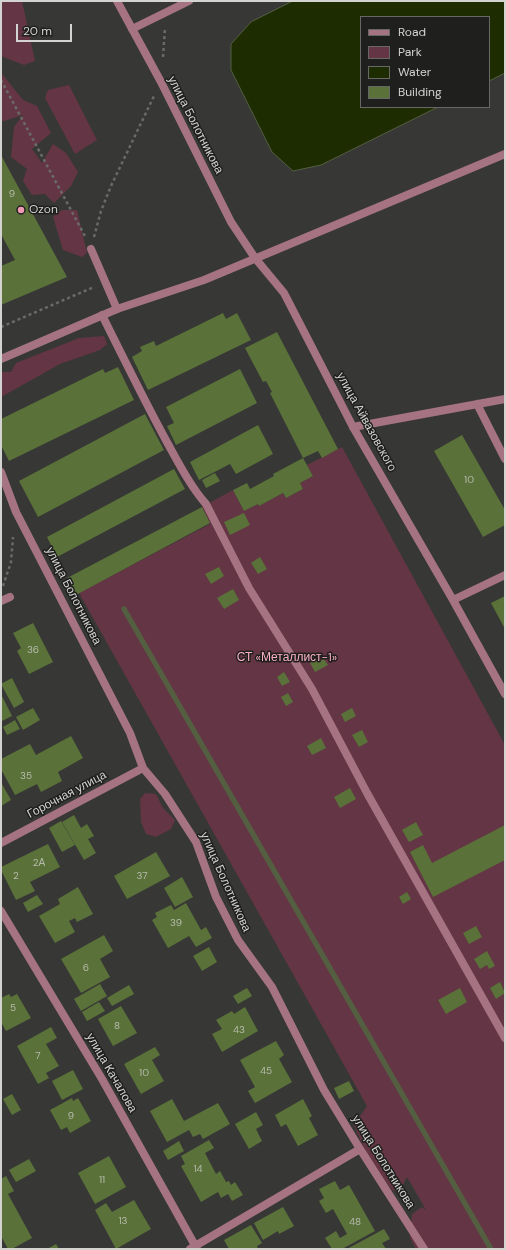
<!DOCTYPE html>
<html>
<head>
<meta charset="utf-8">
<style>
  body { margin:0 }
  #map { position:relative; width:506px; height:1250px; overflow:hidden; background:#373835; font-family:"DM Sans",sans-serif }
  canvas { display:block }
  .frame { position:absolute; inset:0; border:2px solid #d3d4d2; pointer-events:none }
  .legend { position:absolute; left:360px; top:16px; width:130px; height:92px; box-sizing:border-box; background:#1f1f1e; border:1px solid #676766; margin:0; padding:5px 7px; list-style:none; font-size:12px; color:#d3d4d2 }
  .legend li { display:flex; align-items:center; gap:8px; height:20px }
  .legend b { width:20px; border:1px solid #676766 }
  .scale { position:absolute; left:16px; top:24px; width:56px; height:18px; box-sizing:border-box; border:2px solid #d3d4d2; border-top:0; padding-left:5px; font-size:12px; line-height:14px; white-space:nowrap; color:#d3d4d2; -webkit-text-stroke:3px #1f1f1e; paint-order:stroke }
</style>
</head>
<body>
<div id="map">
<canvas width="506" height="1250"></canvas>
<div class="frame"></div>
<ul class="legend">
<li><b style="height:5px;background:#a57381"></b>Road</li>
<li><b style="height:11px;background:#643544"></b>Park</li>
<li><b style="height:11px;background:#1d2c01"></b>Water</li>
<li><b style="height:11px;background:#5a7139"></b>Building</li>
</ul>
<div class="scale">20 m</div>
</div>
<script>
const g = document.querySelector('canvas').getContext('2d');
g.lineJoin = 'round';
function fill(path, color) { g.fillStyle = color; g.fill(path, 'evenodd'); }
function trace(path, color, width, dash) { g.strokeStyle = color; g.lineWidth = width; g.lineCap = dash ? 'butt' : 'round'; g.setLineDash(dash || []); g.stroke(path); }
function drawText(font, color, halo, rows, align = 'center') {
  g.font = font + ' "DM Sans",sans-serif'; g.lineWidth = 3; g.setLineDash([]); g.textBaseline = 'middle'; g.strokeStyle = halo; g.fillStyle = color; for (const [text, x, y, turn = 0] of rows) {
    g.save(); g.translate(x, y); g.rotate((+turn || 0) * Math.PI / 180); g.textAlign = isNaN(turn) ? turn : align; if (halo) g.strokeText(text, 0, 0); g.fillText(text, 0, 0); g.restore();
  }
}
const green = new Path2D(`
  M1 1H22L35 61 24 65 1 56Z
  M3 75 23 100 37 106 51 133 32 149 42 163 53 144 66 153 78 172 71 186 54 203 45 194 32 195 23 181 27 169 11 157 14 127 23 115 1 122V76Z
  M69 85 97 140 75 154 45 98 48 90Z
  M62 210H77L87 253 82 257 63 250 53 217Z
  M104 336 107 344 100 350 60 364 1 397V372H11L16 363 79 338Z
  M342 447 505 745V1249H416L410 1238 412 1214 422 1207 426 1210 407 1177 399 1192 392 1190 368 1158 354 1125 367 1106 79 593 210 524 202 507 233 490 244 511 258 504 259 506 283 493 286 498 303 489 300 483 313 476 307 465Z
  M145 793 156 794 163 808 175 820 171 829 156 837 146 834 141 822 140 799Z`);
const water = new Path2D(`
  M293 1H505V73L489 81V17H361V107H438L321 165 293 171 272 152 231 70V44L251 22Z`);
const stream = new Path2D(`
  M124 609 491 1249`);
const building = new Path2D(`
  M1 155 67 277 1 305V266L15 260 1 234Z
  M223 313 226 319 237 313 251 340 148 390 132 357 142 351 140 347 154 341 156 346Z
  M277 332 338 449 322 458 318 451 303 458 270 393 272 392 266 381 263 382 245 348Z
  M118 367 134 400 9 461 1 445V419L103 369 105 373Z
  M240 369 257 403 176 445 167 426 174 423 166 407Z
  M145 414 164 450 38 517 19 481Z
  M258 425 273 454 236 474 230 464 199 480 190 462Z
  M462 435 505 510V525L483 537 434 451Z
  M303 458 313 476 300 483 303 489 286 498 283 493 259 506 258 504 244 511 233 490 247 483 250 489 274 476 273 474Z
  M174 469 185 489 57 557 47 537Z
  M215 473 220 481 206 488 202 480Z
  M202 507 210 523 76 595 67 578Z
  M244 513 250 525 230 535 224 522Z
  M260 557 267 569 258 574 251 563Z
  M219 567 224 576 211 584 205 574Z
  M233 589 239 600 224 609 217 598Z
  M505 596V629L491 603Z
  M33 623 53 662 29 674 17 651 21 648 13 633Z
  M319 659 320 661 324 659 328 665 315 672 310 663Z
  M284 672 290 682 282 686 277 677Z
  M12 678 24 702 14 708 1 684Z
  M288 693 293 702 286 706 281 697Z
  M1 694 12 716 2 721 1 718Z
  M33 708 40 720 23 730 16 717Z
  M352 708 356 716 345 722 341 714Z
  M15 720 20 729 7 735 3 727Z
  M362 730 368 742 359 747 352 735Z
  M71 736 83 758 58 772 62 781 41 792 37 784 15 795 1 769V759L30 744 36 755Z
  M321 738 326 748 312 755 307 746Z
  M1 784H2L11 800 1 806Z
  M350 788 356 799 340 808 334 797Z
  M74 815 81 828 87 824 94 836 88 839 96 853 84 860 62 822Z
  M61 821 75 845 62 852 49 828Z
  M416 822 423 835 409 842 402 830Z
  M505 825V860L433 897 410 852 423 845 432 863Z
  M48 844 60 867 30 882 35 891 16 900 1 870V867Z
  M156 852 170 876 127 899 114 876Z
  M182 877 193 897 175 907 164 888Z
  M78 887 93 914 77 922 75 918 69 921 75 932 55 943 39 916 60 904 58 899Z
  M407 892 411 899 403 904 399 897Z
  M37 895 43 904 28 912 23 903Z
  M186 903 201 930 206 927 212 938 196 947 189 936 168 948 152 920 157 917 155 913 171 905 174 910Z
  M476 926 482 937 469 944 463 933Z
  M104 935 113 951 100 959 110 977 81 993 61 959Z
  M209 947 217 962 202 971 193 956Z
  M487 951 495 966 489 969 487 965 480 969 474 959Z
  M500 982 505 993 496 999 490 988Z
  M100 984 107 996 81 1011 74 999Z
  M129 985 134 994 112 1006 107 998Z
  M247 988 252 996 238 1004 233 996Z
  M460 988 467 1002 446 1014 438 1000Z
  M9 994 11 997 17 994 31 1018 6 1031 1 1022V998Z
  M99 1002 105 1011 87 1021 82 1012Z
  M121 1006 137 1033 113 1046 98 1019Z
  M245 1007 258 1031 222 1052 212 1034 222 1029 216 1020 232 1011 234 1014Z
  M51 1027 57 1038 46 1044 59 1066 46 1073 49 1078 38 1084 17 1046Z
  M276 1041 284 1055 279 1059 292 1082 255 1103 248 1091 255 1087 240 1060Z
  M155 1047 160 1055 152 1060 164 1081 141 1094 124 1064Z
  M73 1070 83 1089 62 1100 52 1081Z
  M349 1081 354 1091 339 1099 334 1088Z
  M12 1094 21 1110 12 1115 3 1099Z
  M72 1098 73 1101 78 1098 91 1121 70 1133 67 1127 61 1130 50 1110Z
  M172 1099 184 1121 218 1103 230 1124 203 1139 200 1134 193 1137 189 1130 167 1142 150 1111Z
  M303 1099 312 1116 309 1118 318 1135 298 1146 286 1124 281 1127 275 1115Z
  M256 1112 263 1125 256 1129 262 1141 249 1149 235 1124Z
  M209 1140 214 1148 205 1153 216 1174 220 1171 226 1182 229 1181 231 1185 235 1182 243 1195 232 1201 228 1194 221 1198 218 1192 201 1202 181 1166 185 1164 181 1156Z
  M179 1141 184 1151 168 1160 163 1151Z
  M109 1156 126 1187 95 1204 78 1173Z
  M29 1159 36 1171 16 1182 9 1170Z
  M6 1176 14 1191 8 1194 32 1238 12 1249H8L1 1236V1179Z
  M335 1181 340 1190 349 1185 375 1231 342 1249H332L325 1238 336 1231 340 1238 347 1234 333 1209 326 1213 319 1201 324 1198 319 1189Z
  M134 1200 151 1229 116 1249 95 1210 106 1203 112 1212Z
  M283 1207 294 1226 279 1234 278 1231 263 1240 254 1223Z
  M251 1225 262 1243 257 1246 258 1249H229L224 1240Z
  M384 1229 390 1239 382 1243 386 1249H347Z
  M56 1244 59 1249H47Z`);
const path = new Path2D(`
  M163 57 165 28
  M1 80 86 238
  M94 237 101 211 111 186 154 96
  M1 327 94 287
  M3 586 11 562 13 537`);
const service = new Path2D(`
  M132 29 189 1
  M91 249 117 309
  M102 315C124 359 145 402 168 444 179 464 191 487 206 504L249 588 312 689 367 793 505 1038
  M477 404 505 459
  M353 427 505 399`);
const minor = new Path2D(`
  M117 1 161 82 231 222 255 258 284 293 353 427 453 600 505 694
  M1 359 117 309 204 280 505 154
  M1 472 16 512 130 733 143 768 165 794 196 842 216 897 238 940 272 987 324 1090 360 1149 424 1249
  M453 600 505 575
  M1 601 10 597
  M1 843 143 768
  M1 911 102 1079 197 1249
  M190 1249 360 1149`);
const markers = [
  [21,210,4,"#f19ab3"]
];
const numberNames = [
  ["9",12,194],
  ["10",469,480],
  ["36",33,650],
  ["35",26,776],
  ["2А",39,863],
  ["2",16,876],
  ["37",142,876],
  ["39",176,923],
  ["6",86,968],
  ["5",13,1008],
  ["8",117,1026],
  ["43",239,1030],
  ["7",38,1056],
  ["45",266,1071],
  ["10",144,1073],
  ["9",71,1116],
  ["14",198,1169],
  ["11",102,1180],
  ["13",123,1221],
  ["48",355,1222]
];
const streetNames = [
  ["улица Болотникова",195,125,63],
  ["улица Айвазовского",366,422,61],
  ["улица Болотникова",73,596,63],
  ["Горочная улица",67,795,-28],
  ["улица Болотникова",225,882,66],
  ["улица Качалова",111,1073,60],
  ["улица Болотникова",383,1162,58]
];
const poiNames = [
  ["Ozon",29,210]
];
const parkNames = [
  ["СТ «Металлист-1»",287,658]
];
fill(green, '#643544');
fill(water, '#1d2c01');
trace(water, '#545e40', 1);
trace(stream, '#545e40', 5.5);
fill(building, '#5a7139');
trace(path, '#6a6b68', 2.5, [3, 3]);
trace(service, '#a57381', 8);
trace(minor, '#a57381', 8);
for (const [x, y, r, color] of markers) { const dot = new Path2D(); dot.arc(x, y, r, 0, 2 * Math.PI); g.fillStyle = color; g.fill(dot); trace(dot, '#1f1f1e', 1.5); }
drawText('10px', '#b5bbac', null, numberNames);
drawText('12px', '#d3d4d2', '#1f1f1e', streetNames);
drawText('12px', '#d3d4d2', '#1f1f1e', poiNames, 'left');
drawText('12px', '#fcb0c5', '#1f1f1e', parkNames);
</script>
</body>
</html>
